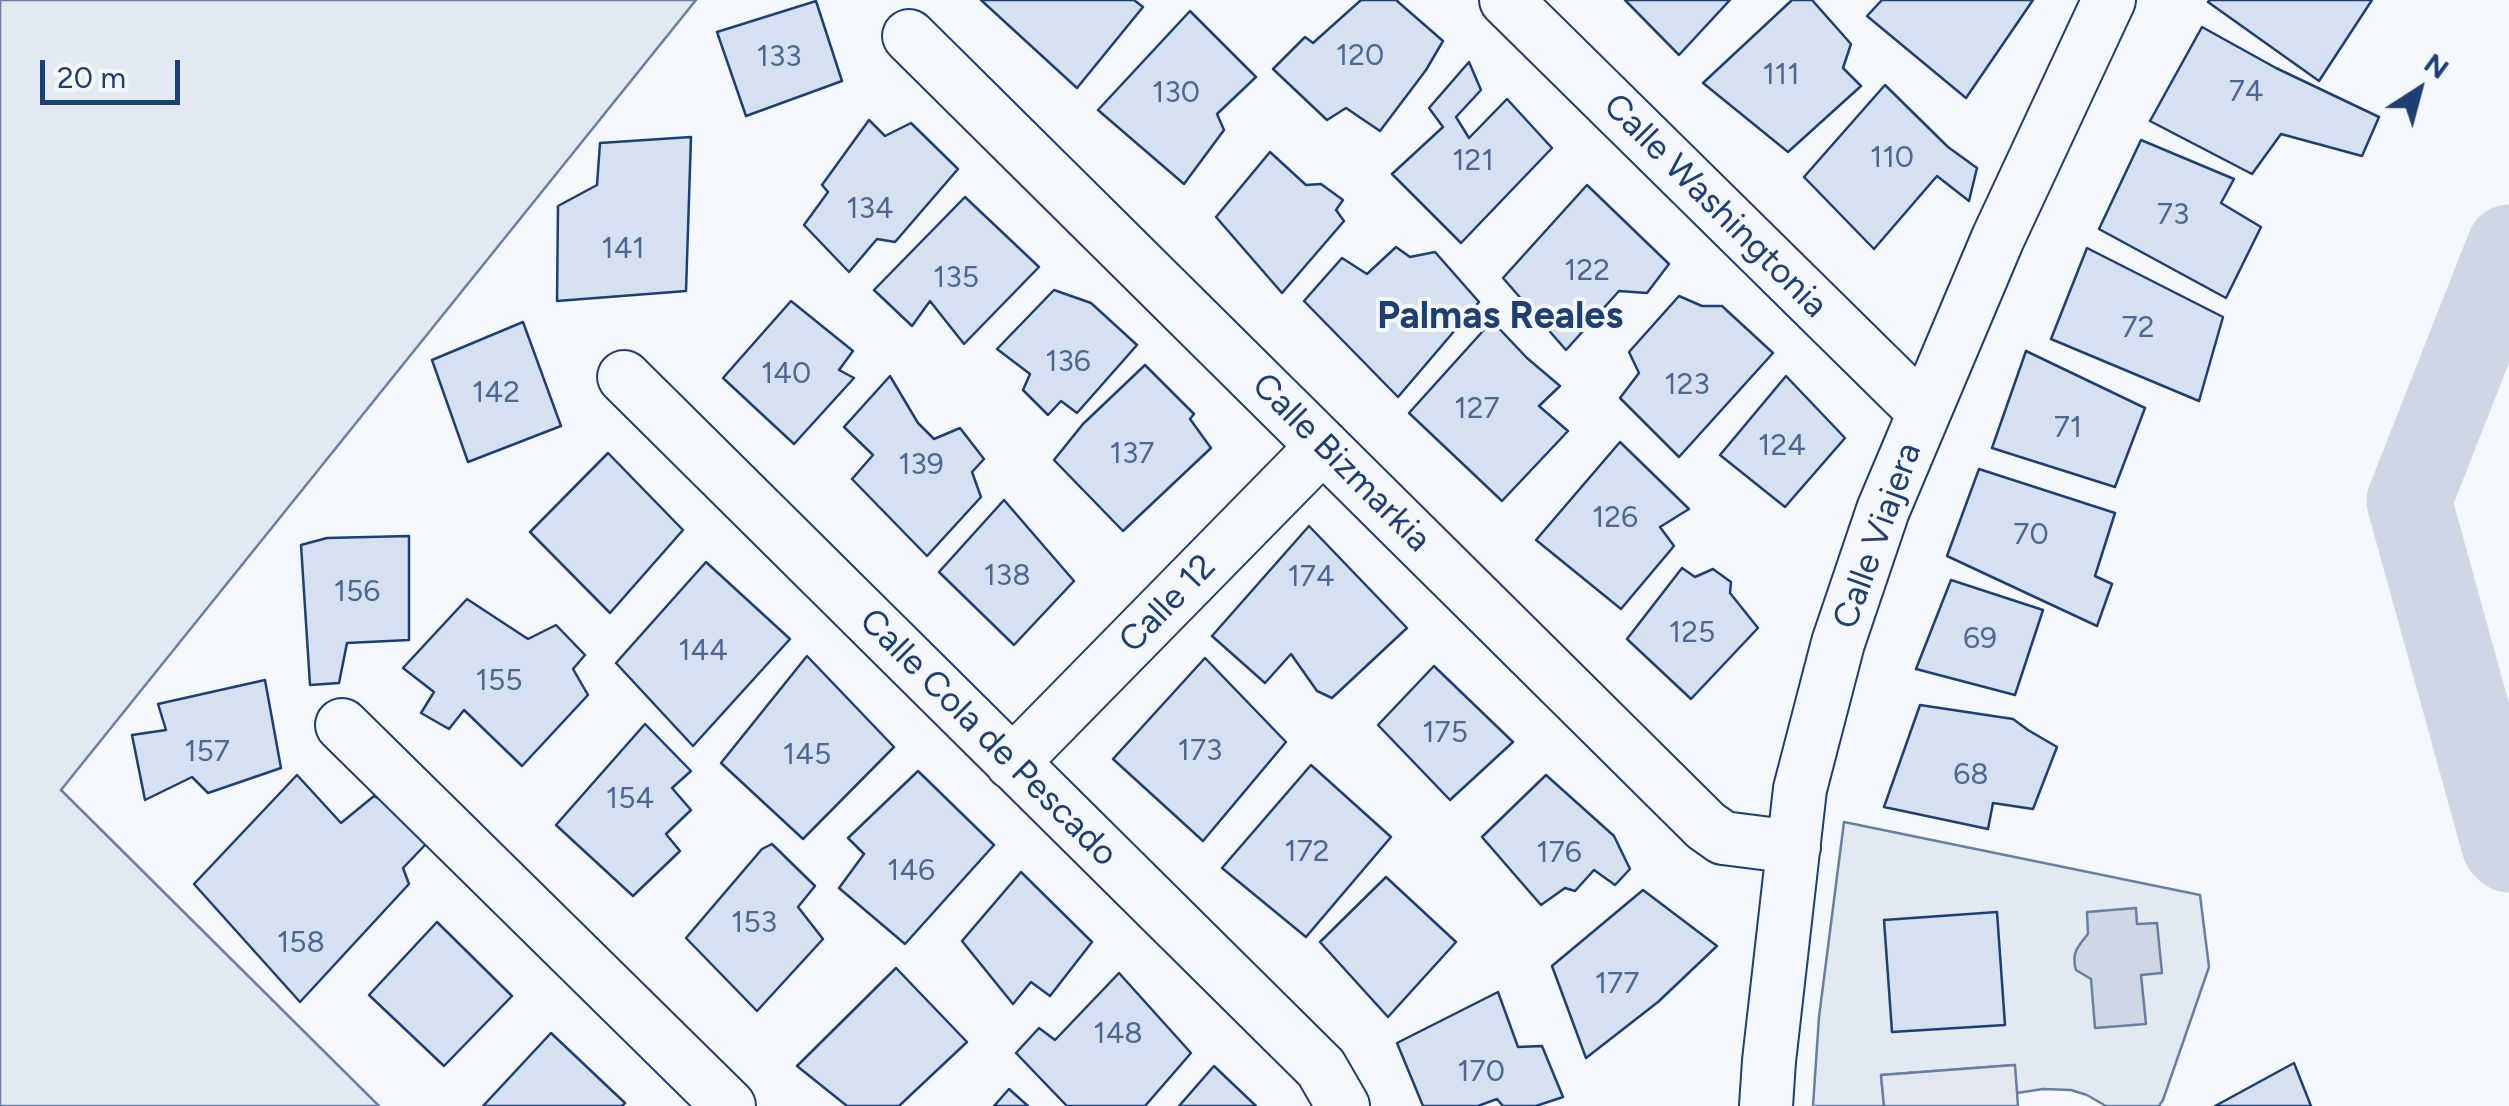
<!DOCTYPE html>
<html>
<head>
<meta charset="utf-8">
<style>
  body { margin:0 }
  #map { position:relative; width:2509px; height:1106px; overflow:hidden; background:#f4f7fb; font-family:Figtree,sans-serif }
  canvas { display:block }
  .north { position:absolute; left:2369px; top:40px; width:100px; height:100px; -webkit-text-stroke:8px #f4f7fb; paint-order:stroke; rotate:36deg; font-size:28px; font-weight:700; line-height:40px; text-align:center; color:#1d3f73 }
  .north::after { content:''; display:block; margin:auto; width:35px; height:45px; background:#1d3f73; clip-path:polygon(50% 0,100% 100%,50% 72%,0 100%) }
  .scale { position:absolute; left:40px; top:60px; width:140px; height:45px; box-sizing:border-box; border:5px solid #1d3f73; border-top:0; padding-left:12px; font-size:30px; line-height:35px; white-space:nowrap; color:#1d3f73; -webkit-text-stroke:8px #f4f7fb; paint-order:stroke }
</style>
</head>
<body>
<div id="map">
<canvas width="2509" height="1106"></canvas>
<div class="north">N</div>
<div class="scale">20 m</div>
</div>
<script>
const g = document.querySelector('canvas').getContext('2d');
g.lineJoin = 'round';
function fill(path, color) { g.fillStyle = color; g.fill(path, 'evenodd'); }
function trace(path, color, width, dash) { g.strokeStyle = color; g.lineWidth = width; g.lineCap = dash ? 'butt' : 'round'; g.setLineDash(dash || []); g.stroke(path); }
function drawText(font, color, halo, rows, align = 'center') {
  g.font = font + ' Figtree,sans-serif'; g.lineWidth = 8; g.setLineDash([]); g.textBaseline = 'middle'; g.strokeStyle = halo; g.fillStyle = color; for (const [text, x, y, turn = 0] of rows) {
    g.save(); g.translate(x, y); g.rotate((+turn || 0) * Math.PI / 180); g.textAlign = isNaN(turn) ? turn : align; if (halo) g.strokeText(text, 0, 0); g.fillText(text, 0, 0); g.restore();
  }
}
const green = new Path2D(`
  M0 0H696L61 790 379 1106H0Z
  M1844 822 2200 895 2209 967 2163 1100 2159 1106H2106L2087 1095 2071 1090 2043 1089 2017 1093 2014 1065 1881 1075 1884 1106H1813L1819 1017Z`);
const parking = new Path2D(`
  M2015 1065 2018 1106H1884L1881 1075Z`);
const water = new Path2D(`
  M2136 908 2137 924 2157 923 2162 973 2141 975 2146 1024 2095 1028 2091 979 2076 970C2071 953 2078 946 2088 934L2087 912Z`);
const river = new Path2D(`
  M2509 247 2409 501 2504 845 2509 850`);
const building = new Path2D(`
  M981 0H1134L1143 7 1077 88Z
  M1361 0H1396L1443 41 1426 70 1380 131 1346 108 1327 120 1273 69 1305 37 1313 43Z
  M1625 0H1730L1679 55Z
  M1792 0H1812L1851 44 1843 68 1861 86 1788 152 1703 83Z
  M1882 0H2033L1966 98 1867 16Z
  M2210 0H2372L2319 81 2208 2Z
  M816 1 842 81 746 116 717 32Z
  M1190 11 1256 77 1217 114 1224 130 1184 184 1098 110Z
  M2202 27 2276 68 2379 117 2362 156 2281 134 2252 174 2150 121Z
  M1469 62 1481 90 1456 117 1469 138 1507 99 1552 148 1461 243 1392 174 1443 127 1429 108Z
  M1885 85 1948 147 1977 168 1969 201 1937 176 1874 249 1804 177Z
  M869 120 885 136 911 123 958 169 895 242 877 239 849 272 804 225 828 192 822 185Z
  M691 137 686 291 557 301 558 206 597 185 600 143Z
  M2141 140 2234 179 2221 203 2261 227 2226 298 2099 229Z
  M1270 152 1306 185 1321 184 1343 200 1336 210 1344 221 1282 293 1216 217Z
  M1587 185 1669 264 1647 293 1619 291 1566 350 1503 278Z
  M965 197 1039 267 964 344 930 301 912 326 874 290Z
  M1396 247 1410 257 1435 252 1479 302 1398 397 1304 301 1342 258 1367 274Z
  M2087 248 2223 317 2199 401 2051 339Z
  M1054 290 1091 303 1137 345 1077 413 1061 401 1048 415 1023 390 1030 374 997 349Z
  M1679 296 1702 306H1722L1773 353 1679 457 1620 398 1639 373 1629 352Z
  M791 301 853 351 839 370 854 378 794 444 723 378Z
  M1492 321 1527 358 1560 386 1539 406 1568 431 1502 501 1409 413Z
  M523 322 561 426 468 462 432 360Z
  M2026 351 2145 408 2115 487 1992 448Z
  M1145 365 1194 414 1190 419 1211 448 1123 531 1054 460 1083 424Z
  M890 376 918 423 934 439 960 428 984 459 972 472 981 497 927 556 852 479 873 455 844 427Z
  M1786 376 1845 438 1785 507 1720 455Z
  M1620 442 1689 509 1660 527 1674 546 1621 609 1536 540Z
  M608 453 683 530 610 613 530 532Z
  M1979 469 2115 513 2095 576 2112 584 2097 626 1947 556Z
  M1004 500 1074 581 1014 645 939 572Z
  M1309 526 1407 628 1332 698 1317 691 1291 654 1265 683 1212 636Z
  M409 536V640L347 643 339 683 310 685 301 545 327 538Z
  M706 562 790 639 693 746 616 663Z
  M1682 568 1695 577 1713 569 1731 582 1730 593 1758 628 1691 699 1627 639Z
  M1951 580 2043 610 2015 695 1916 669Z
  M467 599 528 639 556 625 585 655 573 669 588 695 522 766 464 710 449 729 421 713 434 692 403 668Z
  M807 656 894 747 803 839 721 763Z
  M1205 658 1286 742 1203 841 1113 759Z
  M1434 666 1513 742 1450 800 1378 725Z
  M265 680 281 768 208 793 192 777 145 800 132 735 166 730 158 704Z
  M1920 705 2013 719 2028 730 2057 747 2033 809 1993 803 1988 829 1884 807Z
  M645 724 691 771 672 788 691 810 666 834 680 851 633 896 556 825Z
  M1311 765 1391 837 1306 937 1222 868Z
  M918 771 994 845 905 944 839 888 864 854 848 838Z
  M297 775 341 823 374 796 397 809 427 843 403 868 409 884 300 1002 194 884Z
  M1546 775 1614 836 1630 869 1615 885 1594 870 1575 891 1565 888 1541 905 1482 837Z
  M772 844 815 886 798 907 823 939 757 1011 686 938 762 849Z
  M1021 872 1092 942 1050 996 1031 982 1013 1004 962 941Z
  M1386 877 1456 942 1388 1017 1320 942Z
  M1643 890 1717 946 1658 1002 1586 1058 1552 966Z
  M1997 912 2005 1025 1892 1032 1884 920Z
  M437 922 512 996 444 1066 369 995Z
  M896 968 967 1042 899 1106H847L797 1066Z
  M1119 973 1191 1053 1145 1106H1067L1016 1053 1039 1028 1055 1040Z
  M1498 992 1518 1047 1542 1046 1563 1097 1536 1106H1503L1497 1099 1478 1106H1423L1397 1043Z
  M551 1033 625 1103 622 1106H483Z
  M2294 1063 2311 1106H2215Z
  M1214 1066 1256 1106H1179Z
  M1009 1089 1028 1106H994Z`);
const minor = new Path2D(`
  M1506 0 1924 412
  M909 36 1706 826 1723 838 1794 847
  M624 377 1321 1068 1343 1106
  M342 725 729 1106
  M1012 763 1323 446
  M1766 1106 1769 1061 1800 789 1838 643 1883 510 1998 238 2109 0`);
const numberNames = [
  ["120",1360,56],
  ["133",779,57],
  ["111",1781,75],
  ["74",2246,92],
  ["130",1176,93],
  ["110",1892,158],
  ["121",1473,161],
  ["134",870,209],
  ["73",2173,215],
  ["141",623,249],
  ["122",1587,271],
  ["135",956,278],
  ["72",2138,328],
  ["136",1068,362],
  ["140",786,374],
  ["123",1687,385],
  ["142",496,393],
  ["127",1477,409],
  ["71",2068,428],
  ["124",1782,446],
  ["137",1132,454],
  ["139",921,465],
  ["126",1615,518],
  ["70",2031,535],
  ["138",1007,576],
  ["174",1311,577],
  ["156",357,592],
  ["125",1692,633],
  ["69",1980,639],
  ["144",703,651],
  ["155",499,681],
  ["175",1445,733],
  ["173",1200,751],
  ["157",207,752],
  ["145",807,755],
  ["68",1971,775],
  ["154",630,799],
  ["172",1307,852],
  ["176",1559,853],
  ["146",911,871],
  ["153",754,923],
  ["158",301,943],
  ["177",1617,984],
  ["148",1118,1034],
  ["170",1481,1072]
];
const streetNames = [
  ["Calle Washingtonia",1715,206,45],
  ["Calle Bizmarkia",1341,463,45],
  ["Calle Viajera",1878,536,-70],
  ["Calle 12",1168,604,-46],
  ["Calle Cola de Pescado",988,738,45]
];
const neighbourhoodNames = [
  ["Palmas Reales",1500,317]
];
fill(green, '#e3e9f0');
trace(green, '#687fa3', 2.5);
fill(parking, '#e3e8f0');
trace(parking, '#687fa3', 2.5);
fill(water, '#cfd7e4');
trace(water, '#687fa3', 2.5);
trace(river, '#cfd7e4', 85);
fill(building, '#d5e0f0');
trace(building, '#1d3f73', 2.5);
trace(minor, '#1d3f73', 56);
trace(minor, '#f4f7fb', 52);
drawText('30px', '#4b6792', null, numberNames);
drawText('35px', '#1d3f73', '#f4f7fb', streetNames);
drawText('bold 38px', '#1d3f73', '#f4f7fb', neighbourhoodNames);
</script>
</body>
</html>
